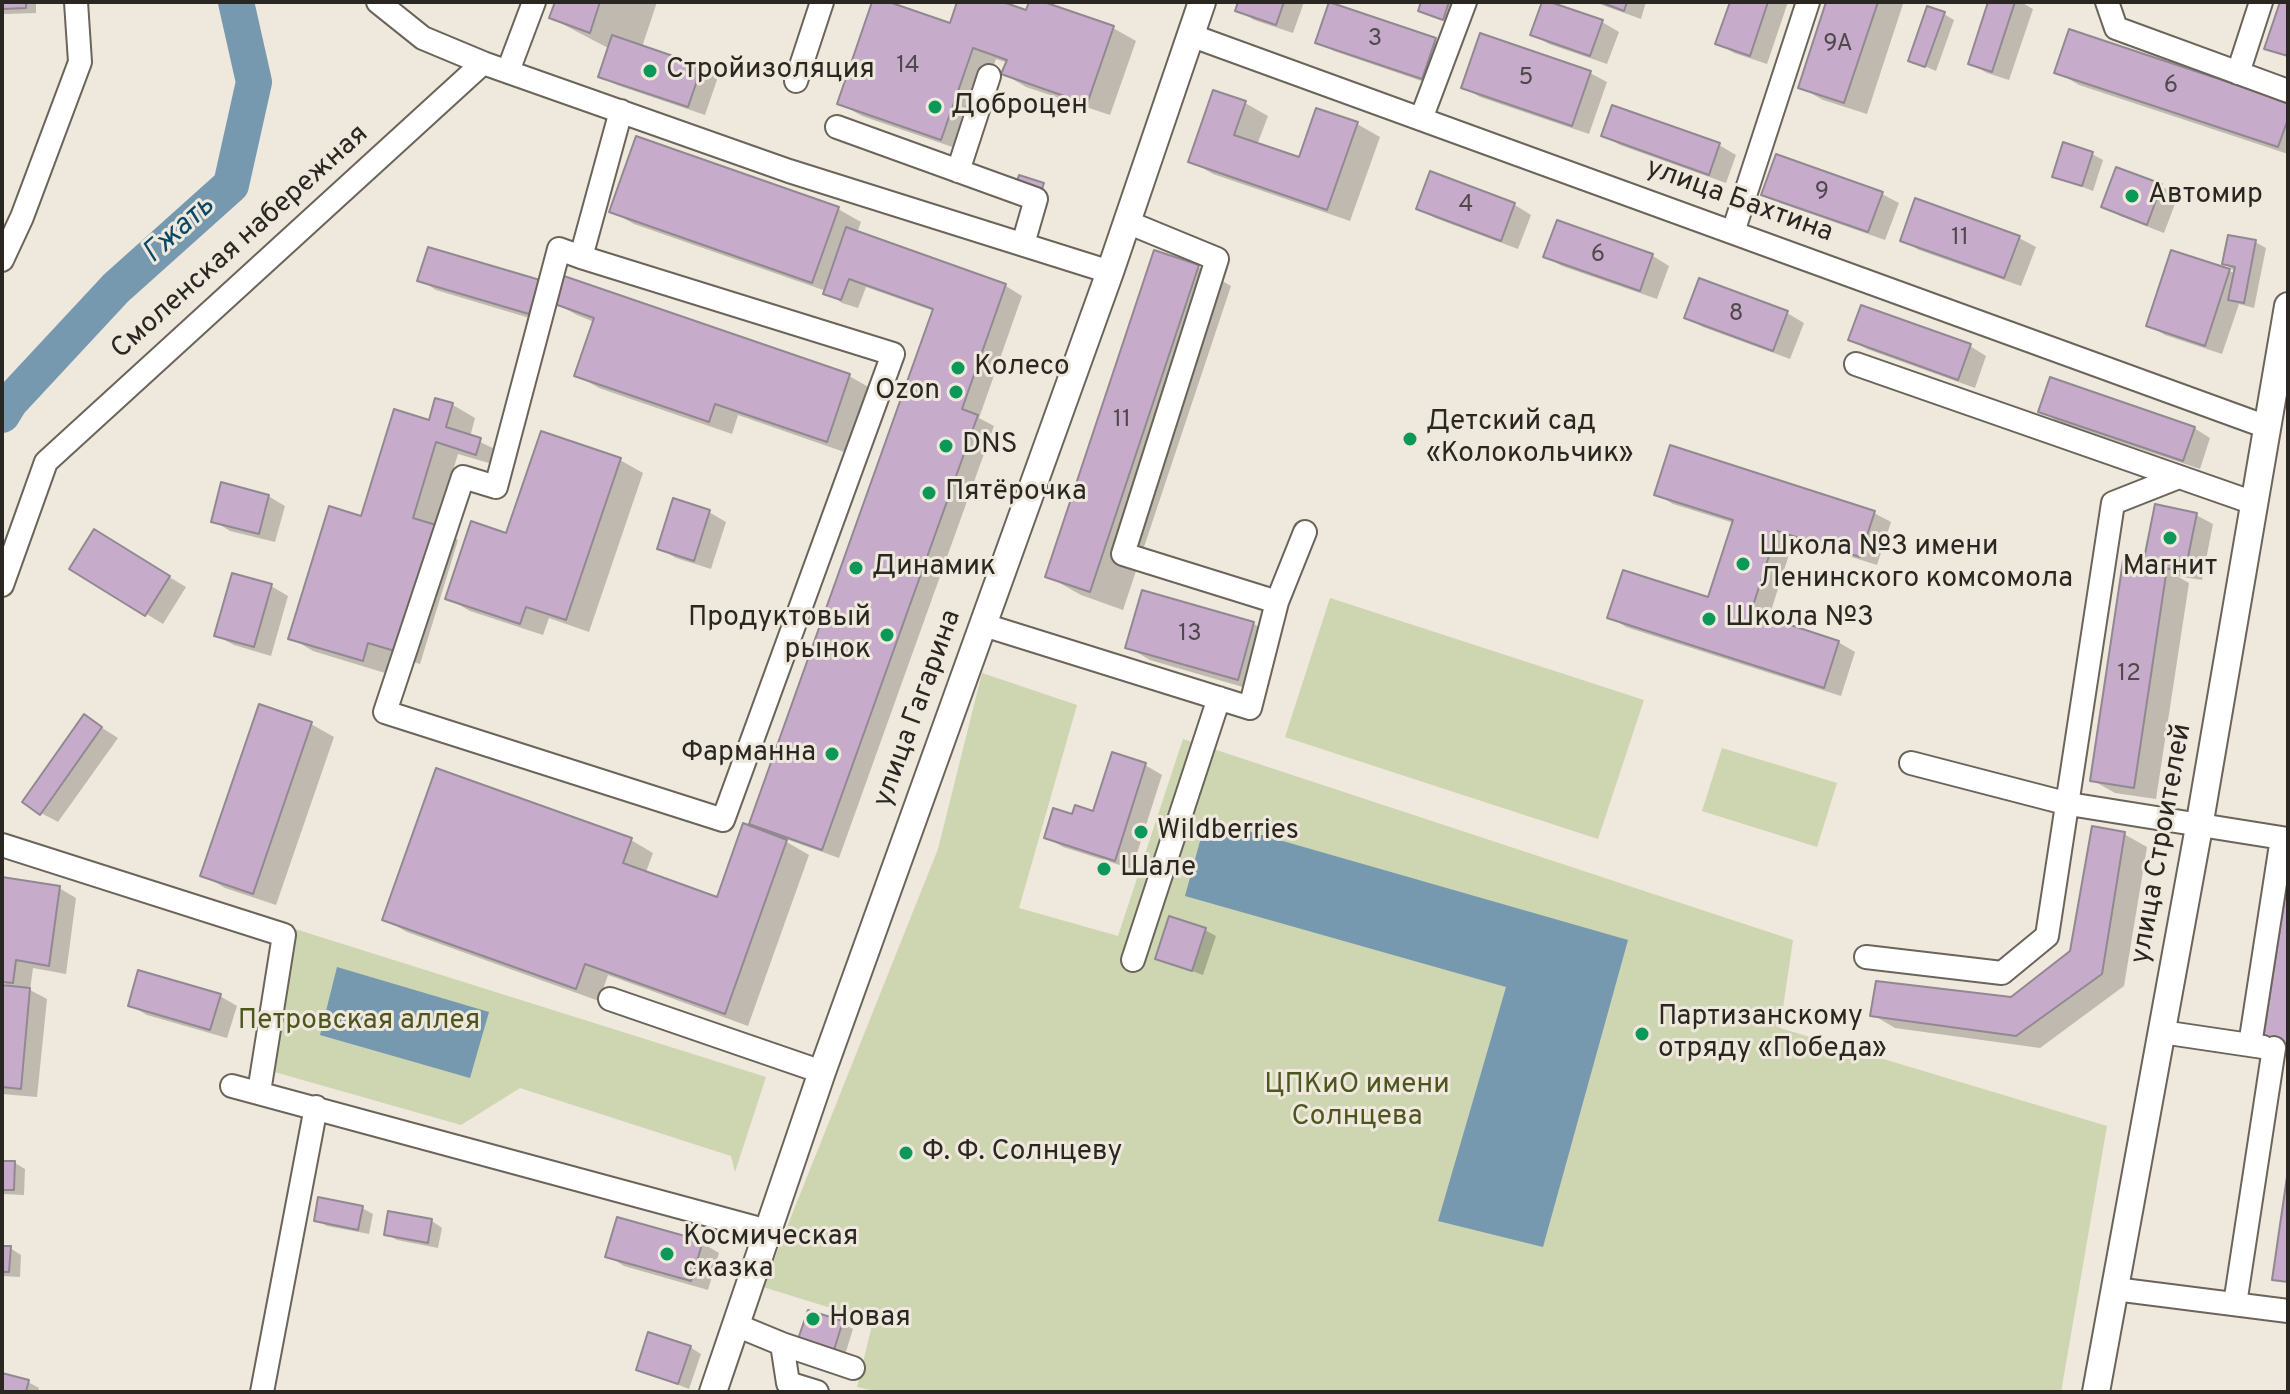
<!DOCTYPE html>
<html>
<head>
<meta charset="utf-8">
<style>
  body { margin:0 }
  #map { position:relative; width:2290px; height:1394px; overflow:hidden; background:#efe8dc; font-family:Overpass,sans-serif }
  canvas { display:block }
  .frame { position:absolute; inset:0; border:4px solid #2a2723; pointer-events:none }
</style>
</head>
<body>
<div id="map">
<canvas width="2290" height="1394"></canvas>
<div class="frame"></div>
</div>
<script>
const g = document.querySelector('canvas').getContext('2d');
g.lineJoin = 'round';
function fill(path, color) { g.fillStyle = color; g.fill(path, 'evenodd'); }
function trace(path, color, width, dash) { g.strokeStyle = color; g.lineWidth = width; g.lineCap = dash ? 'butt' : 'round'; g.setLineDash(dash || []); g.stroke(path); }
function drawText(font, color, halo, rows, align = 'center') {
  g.font = font + ' Overpass,sans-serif'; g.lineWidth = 6; g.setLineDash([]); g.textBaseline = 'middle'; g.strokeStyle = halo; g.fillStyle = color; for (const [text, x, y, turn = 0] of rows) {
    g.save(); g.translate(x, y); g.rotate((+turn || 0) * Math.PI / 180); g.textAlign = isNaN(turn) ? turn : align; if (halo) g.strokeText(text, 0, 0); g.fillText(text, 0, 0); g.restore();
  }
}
const green = new Path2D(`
  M1330 598 1644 700 1598 839 1285 737Z
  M982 673 1077 705 1019 908 1118 936 1183 739 1793 940 1780 1028 2107 1126 2061 1392H879L857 1387 873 1321 763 1287 938 849Z
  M1722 748 1837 783 1817 847 1702 811Z
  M295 929 766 1077 735 1172 731 1156 520 1088 461 1125 271 1071Z`);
const water = new Path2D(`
  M1206 819 1628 940 1543 1247 1438 1221 1506 987 1185 896Z
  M337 967 489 1012 470 1078 320 1035Z`);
const shadow = new Path2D(`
  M2 2H36V13L5 14 2 13Z
  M557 2H657L642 47 701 68 718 77 705 115 617 85 600 76 610 49 551 18Z
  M874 2H883L951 26 959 2H997L1027 13 1031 2H1038L1113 28 1136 41 1110 115 1026 87 1004 74 1008 63 996 59 964 151 862 116 839 103Z
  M1240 2H1304L1293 33 1254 20 1238 10Z
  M1423 2H1469L1460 28 1420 10Z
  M1544 2 1602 22 1619 32 1607 64 1549 44 1532 34Z
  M1594 2H1646L1641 19Z
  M1732 2H1788L1767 64 1734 53 1718 43Z
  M1828 2H1899L1903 4 1867 114 1823 100 1800 87Z
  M1991 2H2021L2033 9 2009 80 1987 73 1970 63Z
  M1944 14 1954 20 1936 71 1911 60Z
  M1435 40 1452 49 1439 87 1334 51 1318 42Z
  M2057 72 2288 104V154L2079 85Z
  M1590 73 1607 82 1589 134 1480 97 1463 87Z
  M1245 103 1268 116 1257 145 1300 160 1357 124 1380 137 1350 221 1213 174 1191 161Z
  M1613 107 1719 145 1736 155 1726 183 1620 145 1603 135Z
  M2092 154 2103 160 2093 191 2054 176Z
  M2118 170 2161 186 2178 196 2164 233 2120 216 2104 206Z
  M1431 174 1515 205 1531 215 1518 249 1435 218 1418 208Z
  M1764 194H1882L1899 203 1885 240 1780 203Z
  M838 209 861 222 857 233 1006 286 1022 296 979 418 994 426 839 858 786 839 785 841 809 855 748 1026 608 975 599 1001 407 932 384 919 631 840 653 853 646 872 718 900 766 834 767 832 751 823 934 311 866 287 858 308 842 303 826 291 634 224 611 211Z
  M1558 222 1653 256 1669 266 1657 299 1562 266 1546 257Z
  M2019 238 2036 247 2021 286 1919 250 1902 240Z
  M2255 242 2266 248 2254 308 2239 304 2222 354 2165 335 2148 325 2172 252 2238 274 2224 263Z
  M1198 267 1231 286 1123 610 1081 595 1047 576Z
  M420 280 539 282 849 376 872 389 850 454 738 415 732 434 599 388 576 375 594 322 577 315 553 302 546 323 436 290Z
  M1787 313 1804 323 1790 359 1703 327 1686 318Z
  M1850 339 1970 346 1986 356 1975 388 1867 349Z
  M437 400 453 405 475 418 470 437 503 453 499 466 458 454 436 527 458 540 420 664 391 655 385 673 313 651 291 638 363 518 430 422Z
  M2041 411 2194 428 2210 438 2200 469 2057 421Z
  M620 460 643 473 589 632 549 618 543 635 470 611 447 598 508 536Z
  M1657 494 1874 513 1891 522 1877 565 1794 539 1768 620 1838 642 1855 652 1841 696 1626 627 1610 617 1709 600 1734 523 1673 504Z
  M268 496 285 506 275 542 230 531 214 521Z
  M709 512 726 522 711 569 676 558 659 548Z
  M2196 515 2213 524 2202 580 2177 576 2189 583 2156 799 2115 793 2092 780 2153 568Z
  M94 532 186 587 163 624 72 569Z
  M271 586 288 596 271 656 234 645 217 636Z
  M1143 593 1254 624 1276 637 1260 692 1150 660 1128 647Z
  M85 717 118 738 58 822 41 813Z
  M311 724 334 737 276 905 225 888 203 875Z
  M1145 765 1162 775 1132 869 1063 847 1046 837 1073 816 1095 813Z
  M2124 834 2147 847 2124 986 2040 1048 1895 1028 1873 1015 2011 999 2072 952Z
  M2 879 59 888 76 898 66 974 33 968 30 990 47 999 37 1097 2 1094V987L13 988 2 982Z
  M1205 930 1216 936 1203 975 1157 958Z
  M220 996 237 1006 227 1038 147 1015 130 1005Z
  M2 1163H15L25 1169 24 1195 2 1194Z
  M362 1208 373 1214 369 1234 327 1226 316 1220Z
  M432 1221 442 1228 438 1248 397 1240 386 1234Z
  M702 1243 719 1253 708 1290 624 1266 608 1256Z
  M2 1248H10L21 1255 20 1277 2 1276Z
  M842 1323 853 1329 844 1358 811 1347Z
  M690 1347 701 1354 689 1389 638 1369Z
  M2 1375 28 1382 39 1388 38 1392H2Z`);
const river = new Path2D(`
  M2 415 10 402 116 288 231 185 254 82 236 2`);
const building = new Path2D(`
  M2 2H26V8L2 9Z
  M555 2H600L590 33 549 18Z
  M872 2H889L950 23 957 2H1003L1026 10 1029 2H1044L1114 26 1087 104 1001 74 1007 60 973 48 941 140 837 104Z
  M1238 2H1284L1276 25 1235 11Z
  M1329 2 1436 38 1422 79 1315 43Z
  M1421 2H1449L1443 20 1418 11Z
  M1542 2H1550L1603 20 1590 56 1530 35Z
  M1600 2H1627L1624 11Z
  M1730 2H1768L1750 56 1715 44Z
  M1826 2H1878L1844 103 1798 88Z
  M1988 2H2015L1992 72 1968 64Z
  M2280 2H2288V56L2264 49Z
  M1927 6 1945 12 1925 67 1908 61Z
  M2069 29 2288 102V119L2278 147 2054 73Z
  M1480 33 1591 71 1572 126 1461 88Z
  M612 35 702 66 688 107 598 77Z
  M1213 90 1246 101 1234 135 1299 157 1316 108 1358 122 1327 210 1188 162Z
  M1612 105 1720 143 1709 175 1601 136Z
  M636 136 839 207 812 283 609 212Z
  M2063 142 2093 152 2082 186 2052 177Z
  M1776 154 1883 192 1868 232 1761 195Z
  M2116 167 2162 184 2147 225 2101 207Z
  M1430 171 1515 203 1501 241 1416 209Z
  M1019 175 1044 183 1040 195 1015 187Z
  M1915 198 2020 236 2004 278 1900 241Z
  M1557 220 1653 254 1640 291 1543 257Z
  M846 227 1006 284 962 409 978 415 822 850 749 824 933 309 849 279 841 300 823 294Z
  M2228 235 2256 240 2244 303 2228 300 2235 267 2222 264Z
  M428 247 540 280 529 314 417 281Z
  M1154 250 1199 265 1090 592 1045 577Z
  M2171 250 2230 269 2205 346 2146 326Z
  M561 275 850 374 827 442 715 404 709 422 574 376 594 318 552 303Z
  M1699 278 1788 311 1773 351 1684 318Z
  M1861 305 1971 344 1958 380 1848 340Z
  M2050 377 2195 427 2183 461 2038 412Z
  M435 398 453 403 446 427 481 438 476 455 436 442 413 518 436 525 398 652 368 643 363 661 288 639 329 506 361 516 394 409 429 420Z
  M541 431 621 458 566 620 526 607 520 624 445 599 471 521 506 533Z
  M1670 445 1875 511 1860 557 1777 531 1751 612 1839 641 1824 688 1607 618 1623 570 1708 597 1733 520 1654 495Z
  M221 482 269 495 259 534 211 522Z
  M673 498 710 510 694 561 657 549Z
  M2155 504 2197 513 2185 572 2143 564Z
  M94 529 170 576 145 616 69 569Z
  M2123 561 2167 568 2134 788 2090 781Z
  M232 573 272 584 254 647 214 636Z
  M1142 590 1254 622 1238 680 1125 648Z
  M259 704 312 722 253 894 200 876Z
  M84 714 102 727 40 815 22 802Z
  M1112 752 1146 763 1115 861 1044 838 1053 808 1072 814 1075 805 1093 811Z
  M436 768 632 838 623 863 717 897 743 823 787 840 725 1014 585 964 576 989 382 920Z
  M2092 826 2125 832 2102 974 2016 1036 1870 1016 1876 981 2011 997 2070 951Z
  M2 877 60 886 49 966 16 960 13 983 2 982Z
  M2286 889H2288V1044L2263 1040Z
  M1169 916 1206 928 1192 971 1155 959Z
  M138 970 221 994 210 1030 128 1006Z
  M2 985 30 988 21 1089 2 1087Z
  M2 1161H15L14 1190H2Z
  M2288 1170V1282L2272 1280Z
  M318 1197 363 1206 358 1230 314 1221Z
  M388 1211 432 1219 428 1243 384 1235Z
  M617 1217 703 1241 691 1281 605 1257Z
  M2 1246H11L9 1272H2Z
  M808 1310 843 1321 833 1353 797 1342Z
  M648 1332 691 1346 678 1384 636 1370Z
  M2 1373 29 1380 26 1392H2Z`);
const minor = new Path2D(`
  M2107 2 2116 28 2288 91
  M1190 35 2267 427
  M483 63 789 171 1110 272
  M508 71 534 2
  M2238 73 2261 2
  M796 81 822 2
  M1421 119 1465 2
  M837 127 1036 199 1023 244
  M958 171 989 76
  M1733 232 1808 2
  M581 257 559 249 496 487 463 477 385 712 723 820 893 354 581 257 621 111
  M2 260 22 217 80 62 76 2
  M1856 364 2254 503
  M2 585 46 462 483 63 423 38 378 2
  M1277 602 1305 532
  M984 625 1250 708 1277 602 1123 554 1217 259 1127 222
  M1911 763 2069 804 2288 839
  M2 845 284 935 259 1092
  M1866 957 2002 973 2047 936 2113 503 2179 477
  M1133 960 1219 698
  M610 999 822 1072
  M2162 1032 2263 1047
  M2250 1045 2282 838
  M232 1086 768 1231
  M2115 1289 2288 1311
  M2235 1304 2274 1048
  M736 1325 782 1344 788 1383 817 1392
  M782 1344 853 1368
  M262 1392 316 1107`);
const major = new Path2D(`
  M713 1392 822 1072 1110 272 1202 2
  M2096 1392 2199 827 2288 306`);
const markers = [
  [650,71,8,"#0b9859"],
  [935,107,8,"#0b9859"],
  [2132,196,8,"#0b9859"],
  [958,368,8,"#0b9859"],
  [956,392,8,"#0b9859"],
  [1410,439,8,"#0b9859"],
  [946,446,8,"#0b9859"],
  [929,493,8,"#0b9859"],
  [2170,538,8,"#0b9859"],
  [1743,564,8,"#0b9859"],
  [856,568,8,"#0b9859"],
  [1709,619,8,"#0b9859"],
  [887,635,8,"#0b9859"],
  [832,754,8,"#0b9859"],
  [1141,832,8,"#0b9859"],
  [1104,869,8,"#0b9859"],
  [1642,1034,8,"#0b9859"],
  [906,1153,8,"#0b9859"],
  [667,1254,8,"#0b9859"],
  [813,1319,8,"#0b9859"]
];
const numberNames = [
  ["3",1375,40],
  ["9А",1838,45],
  ["14",908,67],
  ["5",1526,79],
  ["6",2171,87],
  ["9",1822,193],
  ["4",1466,206],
  ["11",1960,239],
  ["6",1598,256],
  ["8",1736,315],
  ["11",1122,421],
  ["13",1190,635],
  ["12",2129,675]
];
const poiNames = [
  ["Стройизоляция",666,71],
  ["Доброцен",951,107],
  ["Автомир",2148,196],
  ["Колесо",974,368],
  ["Ozon",940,392,"right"],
  ["Детский сад",1426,423],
  ["«Колокольчик»",1426,455],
  ["DNS",962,446],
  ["Пятёрочка",945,493],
  ["Школа №3 имени",1759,548],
  ["Ленинского комсомола",1759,580],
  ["Динамик",872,568],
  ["Магнит",2170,568,"center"],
  ["Продуктовый",871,619,"right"],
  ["рынок",871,651,"right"],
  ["Школа №3",1725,619],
  ["Фарманна",816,754,"right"],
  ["Wildberries",1157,832],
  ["Шале",1120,869],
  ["Партизанскому",1658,1018],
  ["отряду «Победа»",1658,1050],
  ["Ф. Ф. Солнцеву",922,1153],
  ["Космическая",683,1238],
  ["сказка",683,1270],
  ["Новая",829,1319]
];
const streetNames = [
  ["улица Бахтина",1739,202,20],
  ["Смоленская набережная",241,243,-42],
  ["улица Гагарина",919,709,-70],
  ["улица Строителей",2163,844,-80]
];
const parkNames = [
  ["Петровская аллея",359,1022],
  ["ЦПКиО имени",1357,1086],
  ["Солнцева",1357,1118]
];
const waterNames = [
  ["Гжать",180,231,-42]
];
fill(green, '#cdd5b1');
fill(water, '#7799af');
fill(shadow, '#0003');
trace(river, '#7799af', 36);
fill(building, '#c6acca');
trace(building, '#918892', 2);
trace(minor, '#6a645a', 26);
trace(major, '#6a645a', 30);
trace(minor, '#fff', 22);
trace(major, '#fff', 26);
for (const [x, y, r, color] of markers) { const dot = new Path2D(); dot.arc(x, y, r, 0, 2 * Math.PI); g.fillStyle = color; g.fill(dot); trace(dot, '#efe8dc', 3); }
drawText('24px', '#51484d', null, numberNames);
drawText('28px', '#2a2723', '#efe8dc', poiNames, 'left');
drawText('28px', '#2a2723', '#efe8dc', streetNames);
drawText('28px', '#4d561e', '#efe8dc', parkNames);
drawText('italic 30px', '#084969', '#efe8dc', waterNames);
</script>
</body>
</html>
